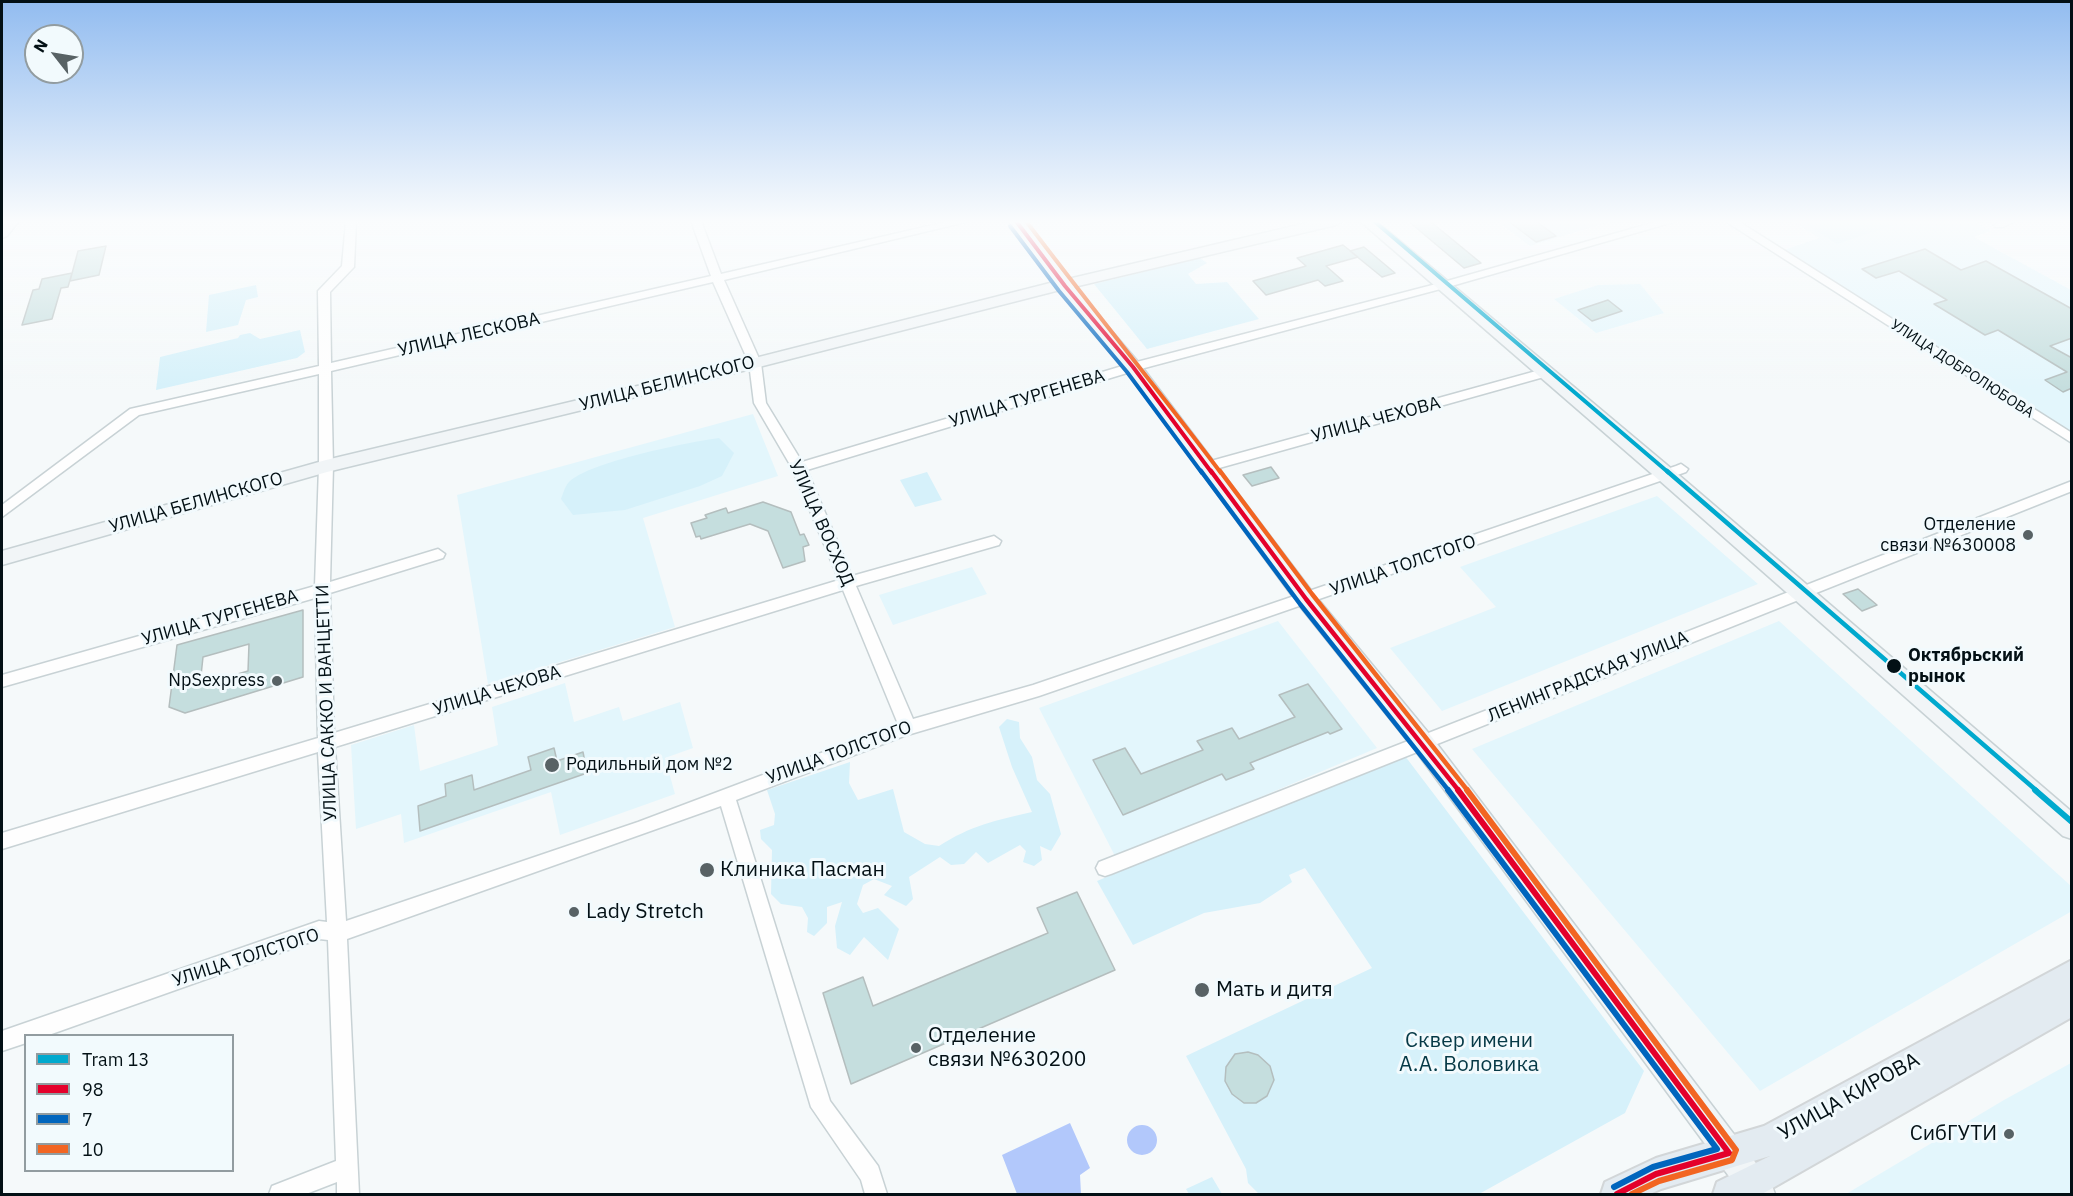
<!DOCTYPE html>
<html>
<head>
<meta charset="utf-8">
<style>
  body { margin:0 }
  #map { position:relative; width:2073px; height:1196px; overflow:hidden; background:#f5f9fa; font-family:"IBM Plex Sans",sans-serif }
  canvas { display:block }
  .frame { position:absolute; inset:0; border:3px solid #031015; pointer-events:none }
  .legend { position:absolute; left:24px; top:1034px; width:210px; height:138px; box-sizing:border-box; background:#f2fafd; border:2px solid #929ca0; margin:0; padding:8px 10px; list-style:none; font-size:18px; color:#031015 }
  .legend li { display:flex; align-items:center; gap:12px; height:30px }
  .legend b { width:30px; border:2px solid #929ca0 }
  .north { position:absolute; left:24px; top:24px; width:60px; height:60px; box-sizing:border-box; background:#f2fafd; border:2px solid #929ca0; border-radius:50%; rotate:301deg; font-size:16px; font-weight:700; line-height:24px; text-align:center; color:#031015 }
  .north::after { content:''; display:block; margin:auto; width:21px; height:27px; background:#586265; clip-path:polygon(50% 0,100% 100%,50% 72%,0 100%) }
</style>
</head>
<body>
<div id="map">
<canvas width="2073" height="1196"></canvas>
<div class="frame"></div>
<ul class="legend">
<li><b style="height:8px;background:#00a9ce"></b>Tram 13</li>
<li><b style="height:8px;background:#e4002b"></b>98</li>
<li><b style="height:8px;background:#0065bd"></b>7</li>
<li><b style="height:8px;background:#f26522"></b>10</li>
</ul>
<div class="north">N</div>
</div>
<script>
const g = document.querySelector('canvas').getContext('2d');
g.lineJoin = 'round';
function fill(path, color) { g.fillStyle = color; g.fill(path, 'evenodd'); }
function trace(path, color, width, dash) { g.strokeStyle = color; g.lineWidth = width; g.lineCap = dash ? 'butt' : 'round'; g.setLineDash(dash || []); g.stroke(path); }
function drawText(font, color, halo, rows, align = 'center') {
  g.font = font + ' "IBM Plex Sans",sans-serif'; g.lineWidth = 6; g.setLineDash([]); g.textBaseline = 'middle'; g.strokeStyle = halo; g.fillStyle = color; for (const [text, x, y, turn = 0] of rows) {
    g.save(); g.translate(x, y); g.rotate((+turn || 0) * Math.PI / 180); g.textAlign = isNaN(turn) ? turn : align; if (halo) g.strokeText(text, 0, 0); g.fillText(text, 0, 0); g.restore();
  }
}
const built = new Path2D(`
  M1496 221H1613L1530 246Z
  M1792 221H1974L1991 231 1974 237 2071 290V437L1778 252 1819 238Z
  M1640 284 1664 313 1596 333 1554 299 1598 285Z
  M753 414 778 476 643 518 675 627 488 684 457 495Z
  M1657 496 1758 584 1442 711 1390 648 1496 607 1460 567Z
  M972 567 987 594 893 625 879 595Z
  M1278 621 1377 748 1116 858 1039 708Z
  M1779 621 2071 886 2072 911 1760 1091 1472 749Z
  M565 683 574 722 619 707 623 721 680 702 693 748 665 758 675 794 560 835 551 792 404 843 401 814 356 829 351 745 414 725 420 771 498 745 492 707Z
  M2071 1063V1194H1846L2004 1100Z`);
const green = new Path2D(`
  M1801 221H1906L1837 244Z
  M1200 258 1207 263 1188 274 1196 284 1227 282 1259 319 1147 349 1094 284Z
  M256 285 258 297 246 300 238 325 206 332 209 295Z
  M300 330 305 352 297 358 156 390 160 357 238 338 240 335 250 333 260 339Z
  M719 438 734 453 722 476 700 486 625 510 573 515 561 499C563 494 565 486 569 482 589 462 689 442 719 438Z
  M927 472 942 500 915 507 900 480Z
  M1007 719 1019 722 1020 738 1032 757 1037 780 1050 794 1061 834 1051 851 1040 846 1042 860 1034 866 1023 862 1026 851 1020 845 988 863 976 852 964 864 951 865 940 857 909 877 913 899 906 906 884 895 892 886 874 879 863 885 857 904 863 913 878 908 899 929 888 960 864 937 850 955 837 948 835 926 842 902 827 907V923L814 936 807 932 808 918 802 907 781 904 771 894 772 850 761 839 760 830 774 825 775 814 767 790 850 762 849 783 858 800 893 789 904 832 925 844 939 846C970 826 996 820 1032 812L1012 767 999 727Z
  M1405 756 1644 1071 1625 1113 1479 1194H1259L1248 1183 1246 1169 1186 1056 1372 968 1305 868 1289 875 1292 882 1260 903 1204 913 1133 945 1097 881 1153 858 1177 842 1191 843 1199 839 1207 832 1233 819 1240 823Z
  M1212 1177 1222 1194H1189L1186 1189Z`);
const water = new Path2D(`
  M1070 1123 1090 1168 1080 1175 1081 1194H1017L1002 1155Z
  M1127 1140a15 15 0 1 1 30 0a15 15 0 1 1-30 0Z`);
const building = new Path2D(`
  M1408 221H1430L1481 263 1464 268Z
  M1508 221H1536L1556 236 1536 242Z
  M1343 245 1358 257 1326 266 1343 281 1325 286 1318 280 1266 295 1253 281 1306 266 1297 258Z
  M106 246 99 275 70 281 78 251Z
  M1364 247 1395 273 1382 277 1350 251Z
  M1925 249 1961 270 1986 261 2072 309V338L2050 346 2072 358V388L2063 392 2045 380 2067 372 1998 330 1985 335 1934 304 1947 300 1899 271 1876 278 1862 269Z
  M72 273 68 287 61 288 52 319 22 325 33 290 39 289 42 279Z
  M1608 300 1622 311 1592 321 1578 310Z
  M1271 467 1279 478 1252 486 1243 475Z
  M763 502 791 512 800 535 804 534 809 545 803 547 805 561 783 568 768 531 750 524 701 539 700 536 696 537 691 523 707 518 705 515 726 508 728 513Z
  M1858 589 1877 605 1862 611 1843 594Z
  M303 610V677L185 713 169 707 177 645ZM249 644 248 671 200 685 203 657Z
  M1308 684 1342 729 1330 734 1328 732 1250 763 1254 769 1226 780 1222 774 1123 815 1093 760 1125 748 1141 774 1203 750 1197 741 1232 728 1239 739 1295 717 1279 695Z
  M554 748 557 761 583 752 587 773 420 831 418 806 446 796 445 784 472 775 474 790 531 770 528 757Z
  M1077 892 1115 970 851 1084 823 993 863 977 873 1006 1048 933 1037 908Z
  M1248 1052 1258 1055 1270 1066 1274 1080 1267 1096 1256 1103H1244L1232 1094 1225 1081 1226 1067 1235 1054Z`);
const street = new Path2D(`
  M346 221 356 222 354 267 330 292 331 363 711 276 691 221H701L721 274 950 221H970L724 280 761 363 766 403 802 462 1129 364 1440 283 1659 221H1677L1448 287 1137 370 807 470 852 576 994 536 1001 541 999 545 856 586 913 719 1033 685 1676 466 1681 464 1688 469 1686 472 1039 696 904 736 736 800 830 1101 878 1166 887 1194H865L861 1180 811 1107 721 806 347 939 359 1194H337V1182L306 1194H269L272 1186 336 1161 328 940 319 939 46 1036H26V1043L2 1051V1031L319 921 327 922 318 752 2 849V833L318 738 315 598 2 687V675L315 586 319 466V374L139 415 2 517V505L130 409 319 366 318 291 342 266ZM713 282 749 363 754 403 792 468 839 580 334 733 330 593 443 558 445 554 438 549 330 582 333 466 331 371ZM843 590 898 724 638 822 346 921 335 747Z
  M1725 221H1738L2072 433V443Z
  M1999 221H2015L2003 227H1995L1994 225Z
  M1547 368 1553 372 1551 375 1205 472 1198 467 1200 464Z
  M2072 481V491L1111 874 1105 876 1099 874 1096 868 1099 862Z`);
const secondary = new Path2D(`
  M4 221H19L7 236 2 238Z
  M1009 221H1024L1068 279 1315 221H1343L1336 225 1074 287 1139 363 1313 593 1431 736 1771 1183 1775 1194H1742L1415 750 1299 605 1127 371 1060 290 755 368 327 472 2 565V551L326 460 755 358 1054 282Z
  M1360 221H1376L1673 470 2072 812V839L2063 836 1659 480Z`);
const primary = new Path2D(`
  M2072 960V1017L1762 1194H1713L1717 1182 1770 1156 1661 1189 1650 1194H1601L1605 1182 1656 1158 1764 1126Z`);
const bus1Far2 = new Path2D(`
  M1016 221 1065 286 1133 367 1212 473`);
const bus1Far1 = new Path2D(`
  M1211 471 1306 599 1459 791`);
const bus1 = new Path2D(`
  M1458 790 1729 1153 1656 1174 1617 1194`);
const bus2Far2 = new Path2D(`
  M1010 226 1059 291 1127 372 1202 473`);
const bus2Far1 = new Path2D(`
  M1201 471 1300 604 1449 791`);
const bus2 = new Path2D(`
  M1448 790 1717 1149 1653 1167 1614 1187`);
const bus3Far2 = new Path2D(`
  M1026 221C1090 306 1157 388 1221 473`);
const bus3Far1 = new Path2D(`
  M1220 471 1312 594 1468 791`);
const bus3 = new Path2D(`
  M1467 790 1736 1150 1732 1160 1659 1181 1632 1194`);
const tram1Far2 = new Path2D(`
  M1374 221 1669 473`);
const tram1Far1 = new Path2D(`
  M1667 471 2037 791`);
const tram1 = new Path2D(`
  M2035 790 2072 822`);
const markers = [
  [2028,535,6,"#586265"],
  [1894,666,8,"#031015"],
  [277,681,6,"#586265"],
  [552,765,8,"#586265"],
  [707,870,8,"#586265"],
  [574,912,6,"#586265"],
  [1202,990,8,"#586265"],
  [916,1048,6,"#586265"],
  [2009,1134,6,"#586265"]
];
const farStreetnames = [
  ["УЛИЦА ДОБРОЛЮБОВА",1962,369,33]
];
const streetNames = [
  ["УЛИЦА ЛЕСКОВА",469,335,-13],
  ["УЛИЦА БЕЛИНСКОГО",667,384,-14],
  ["УЛИЦА ТУРГЕНЕВА",1027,399,-17],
  ["УЛИЦА ЧЕХОВА",1376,420,-15],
  ["УЛИЦА БЕЛИНСКОГО",196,503,-16],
  ["УЛИЦА ВОСХОД",821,523,66],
  ["УЛИЦА ТОЛСТОГО",1403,566,-19],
  ["УЛИЦА ТУРГЕНЕВА",220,618,-16],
  ["ЛЕНИНГРАДСКАЯ УЛИЦА",1588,677,-22],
  ["УЛИЦА ЧЕХОВА",497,691,-17],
  ["УЛИЦА САККО И ВАНЦЕТТИ",327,703,-92],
  ["УЛИЦА ТОЛСТОГО",839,753,-20],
  ["УЛИЦА ТОЛСТОГО",246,958,-18]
];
const poiNames = [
  ["Отделение",2016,525],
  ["связи №630008",2016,546],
  ["NpSexpress",265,681],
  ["Родильный дом №2",566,765,"left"]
];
const stopNames = [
  ["Октябрьский",1908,656],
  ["рынок",1908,677]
];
const nearPoinames = [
  ["Клиника Пасман",720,870],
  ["Lady Stretch",586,912],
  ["Мать и дитя",1216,990],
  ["Отделение",928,1036],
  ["связи №630200",928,1060],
  ["СибГУТИ",1997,1134,"right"]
];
const nearParknames = [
  ["Cквер имени",1469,1041],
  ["А.А. Воловика",1469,1065]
];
const nearStreetnames = [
  ["УЛИЦА КИРОВА",1849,1097,-29]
];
fill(built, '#e3f6fc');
fill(green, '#d6f1fa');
fill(water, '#b2c8fb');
fill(building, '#c5dede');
trace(building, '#b4bebe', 1.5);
trace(street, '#c8d2d5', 3);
trace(secondary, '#c8d2d5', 3);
trace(primary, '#d2d6d8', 4);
fill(street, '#fefefe');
fill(secondary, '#f1f5f7');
fill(primary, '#e3ebf1');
trace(bus1Far2, '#e4002b', 4);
trace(bus1Far1, '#e4002b', 4.5);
trace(bus1, '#e4002b', 6);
trace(bus2Far2, '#0065bd', 4);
trace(bus2Far1, '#0065bd', 4.5);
trace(bus2, '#0065bd', 6);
trace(bus3Far2, '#f26522', 4);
trace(bus3Far1, '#f26522', 4.5);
trace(bus3, '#f26522', 6);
trace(tram1Far2, '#00a9ce', 4);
trace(tram1Far1, '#00a9ce', 4.5);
trace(tram1, '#00a9ce', 6);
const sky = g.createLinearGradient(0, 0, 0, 389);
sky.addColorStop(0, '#92bcf0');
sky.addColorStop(0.57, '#fafcfd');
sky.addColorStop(1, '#fafcfd00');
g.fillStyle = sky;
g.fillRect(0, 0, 2073, 389);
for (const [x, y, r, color] of markers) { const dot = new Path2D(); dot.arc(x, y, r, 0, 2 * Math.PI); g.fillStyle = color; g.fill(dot); trace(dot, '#f2fafd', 2); }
drawText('15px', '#031015', '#f2fafd', farStreetnames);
drawText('18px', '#031015', '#f2fafd', streetNames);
drawText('18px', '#031015', '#f2fafd', poiNames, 'right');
drawText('bold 18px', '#031015', '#f2fafd', stopNames, 'left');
drawText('21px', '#031015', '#f2fafd', nearPoinames, 'left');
drawText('21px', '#063946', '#f2fafd', nearParknames);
drawText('21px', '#031015', '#f2fafd', nearStreetnames);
</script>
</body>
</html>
